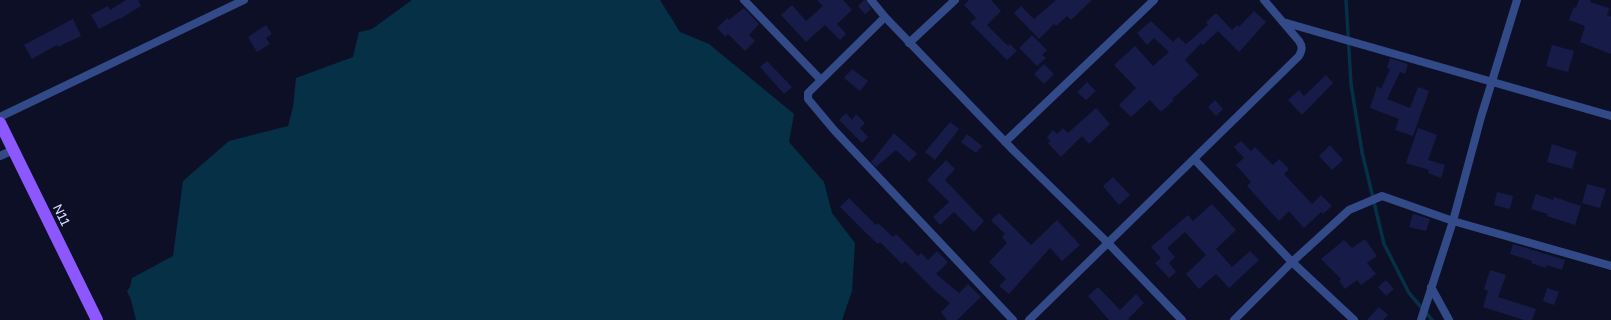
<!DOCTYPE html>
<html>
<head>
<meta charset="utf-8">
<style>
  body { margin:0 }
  canvas { display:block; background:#0c0f25 }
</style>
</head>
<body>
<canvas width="1611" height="320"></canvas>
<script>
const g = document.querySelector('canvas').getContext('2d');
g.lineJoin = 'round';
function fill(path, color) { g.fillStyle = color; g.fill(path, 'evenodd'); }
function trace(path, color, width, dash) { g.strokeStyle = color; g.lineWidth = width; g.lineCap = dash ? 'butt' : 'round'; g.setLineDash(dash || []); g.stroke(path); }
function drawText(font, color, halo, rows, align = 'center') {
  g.font = font + ' "Golos Text",sans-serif'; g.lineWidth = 3; g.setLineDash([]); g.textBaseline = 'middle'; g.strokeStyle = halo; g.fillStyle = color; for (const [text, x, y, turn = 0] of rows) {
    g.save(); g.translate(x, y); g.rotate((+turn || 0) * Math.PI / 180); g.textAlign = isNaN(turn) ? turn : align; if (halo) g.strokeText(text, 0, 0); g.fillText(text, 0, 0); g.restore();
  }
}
const water = new Path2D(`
  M412 0H660L680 32 709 44 794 114 789 142 824 182 832 213 855 243 852 291 842 320H136L131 300 127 291 130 287 132 278 173 256 183 181 229 141 288 126 293 107 296 78 353 57 359 32 372 29Z`);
const stream = new Path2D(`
  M1346 0 1351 84 1362 152 1384 244 1409 293 1432 320`);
const building = new Path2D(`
  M126 0H138L141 6 120 19V18L99 29 91 15 108 6 110 10Z
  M817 0H843L852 10 837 24 846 34 840 40 825 25 806 42 781 15 792 5 806 21 823 6Z
  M864 0H866L871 9 865 14 858 6Z
  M969 0H991L1001 11 987 25 1008 46 1010 44 1017 51 1007 60 970 23 976 18 964 5Z
  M1056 0H1092L1071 20 1067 16 1056 26 1054 24 1039 39 1014 13 1021 6 1034 19Z
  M1579 0H1591L1590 2 1609 8 1607 15 1611 17V54L1580 42 1585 26 1569 20 1574 7 1576 8Z
  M744 8 759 24 749 35 755 41 745 51 728 34 725 37 717 28 727 18 729 20Z
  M1254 11 1266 22 1239 52 1218 31 1203 45 1201 43 1185 60 1199 75 1172 99 1174 100 1161 112 1150 100 1131 117 1119 105 1136 88 1114 65 1135 46 1153 66 1169 52 1154 38 1147 45 1137 33 1151 21 1173 42 1178 37 1186 44 1208 25 1206 22 1216 13 1232 30 1237 25 1239 27Z
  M73 19 81 36 58 47 57 45 32 59 24 45Z
  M266 25 272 34 266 38 270 44 257 52 248 37Z
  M1032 35 1047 50 1042 55 1046 58 1037 66 1019 48Z
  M1552 45 1574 51 1568 72 1546 66Z
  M1390 58 1408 64 1405 74 1400 72 1387 99 1410 108 1418 87 1429 91 1413 136 1395 130 1399 119 1370 108 1377 86 1381 89 1390 69 1387 68Z
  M767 61 792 87 784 94 760 67Z
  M1044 64 1054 74 1044 84 1034 74Z
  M852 69 868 81 860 91 844 78Z
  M1326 75 1333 83 1302 115 1288 100 1299 90 1304 96Z
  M1087 82 1096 91 1086 100 1077 92Z
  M1215 100 1223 109 1216 116 1208 107Z
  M1096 108 1110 124 1089 144 1082 136 1061 157 1048 143 1050 141 1047 137 1053 130 1057 134 1063 128 1068 133Z
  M846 113 852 120 856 114 865 123 860 128 868 137 862 143 839 120Z
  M950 122 959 129 935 160 925 152Z
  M1418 128 1437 135 1428 160 1445 165 1441 178 1428 173 1429 170 1406 163Z
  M894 133 917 154 909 162 896 150 876 167 871 162Z
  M967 134 982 146 976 153 961 142Z
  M1241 141 1251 151 1255 147 1273 165 1279 159 1289 169 1284 174 1312 204 1321 195 1332 206 1323 214 1321 212 1304 228 1289 211 1279 221 1247 186 1251 182 1236 165 1244 158 1234 147Z
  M1552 144 1577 152 1572 169 1547 162Z
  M1330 145 1343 160 1332 170 1319 156Z
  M946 160 955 169 945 180 984 221 974 232 954 212 940 225 933 217 949 202 927 180Z
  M1113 177 1130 195 1119 205 1103 186Z
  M1587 184 1606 189 1600 208 1582 203Z
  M1497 192 1513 196 1510 209 1494 205Z
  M1536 194 1553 200 1554 197 1581 206 1575 225 1547 216 1548 214 1531 209Z
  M849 198 876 225 878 223 893 237 896 234 918 256 921 253 928 260 937 251 948 262 936 274 959 293 968 284 981 297 957 320H947L941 312 950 303 935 291 905 261 902 264 880 242 878 244 865 232 840 207Z
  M1212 204 1236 230 1216 249 1232 267 1250 251 1259 260 1229 288 1216 274 1199 289 1186 274 1206 255 1185 232 1167 248 1175 257 1169 263 1176 272 1169 278 1155 263 1161 258 1151 247 1188 215 1193 221Z
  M999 213 1031 245 1057 220 1080 245 1062 261 1050 248 1009 294 999 286 1006 279 989 262 1007 243 1002 237 1005 234 991 220Z
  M1413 214 1430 219 1426 231 1409 227Z
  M1365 239 1377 256 1367 263 1376 274 1361 285 1357 280 1345 289 1339 281 1341 279 1321 259 1344 240 1352 248Z
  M1513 244 1565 260 1562 270 1546 265V268L1531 263 1532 261 1510 254Z
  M1490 270 1506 275 1498 297 1536 309 1532 320H1524L1483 307 1488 291 1484 289Z
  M1386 280 1394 289 1386 296 1378 287Z
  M1098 287 1120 310 1136 294 1144 303 1128 319 1130 320H1109L1088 296Z
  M1547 288 1559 292 1554 305 1543 301Z
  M1379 307 1388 315 1383 320H1367Z`);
const street = new Path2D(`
  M744 0 821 80
  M871 0 885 17 1013 150 1108 243 1182 320
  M885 17 808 93V99L834 130 1013 320
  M1283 22 1611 116
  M909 43 955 0
  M0 117 244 0
  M1005 142 1154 0
  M0 156 13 150
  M1195 160 1292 262 1354 320
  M1431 287 1449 320
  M1029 320 1299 56C1302 50 1303 47 1299 41L1264 0
  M1234 320 1292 262 1349 210 1382 196 1453 221 1611 266
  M1421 320 1453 221 1481 117 1517 0`);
const primary = new Path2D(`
  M0 123 97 320`);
const streetNames = [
  ["N11",61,215,64]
];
fill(water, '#053045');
trace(stream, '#053045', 3.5);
fill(building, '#161c47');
trace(street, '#334a88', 8);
trace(primary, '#8c57ff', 12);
drawText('13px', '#d0d9ff', '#0c0f25', streetNames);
</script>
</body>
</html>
